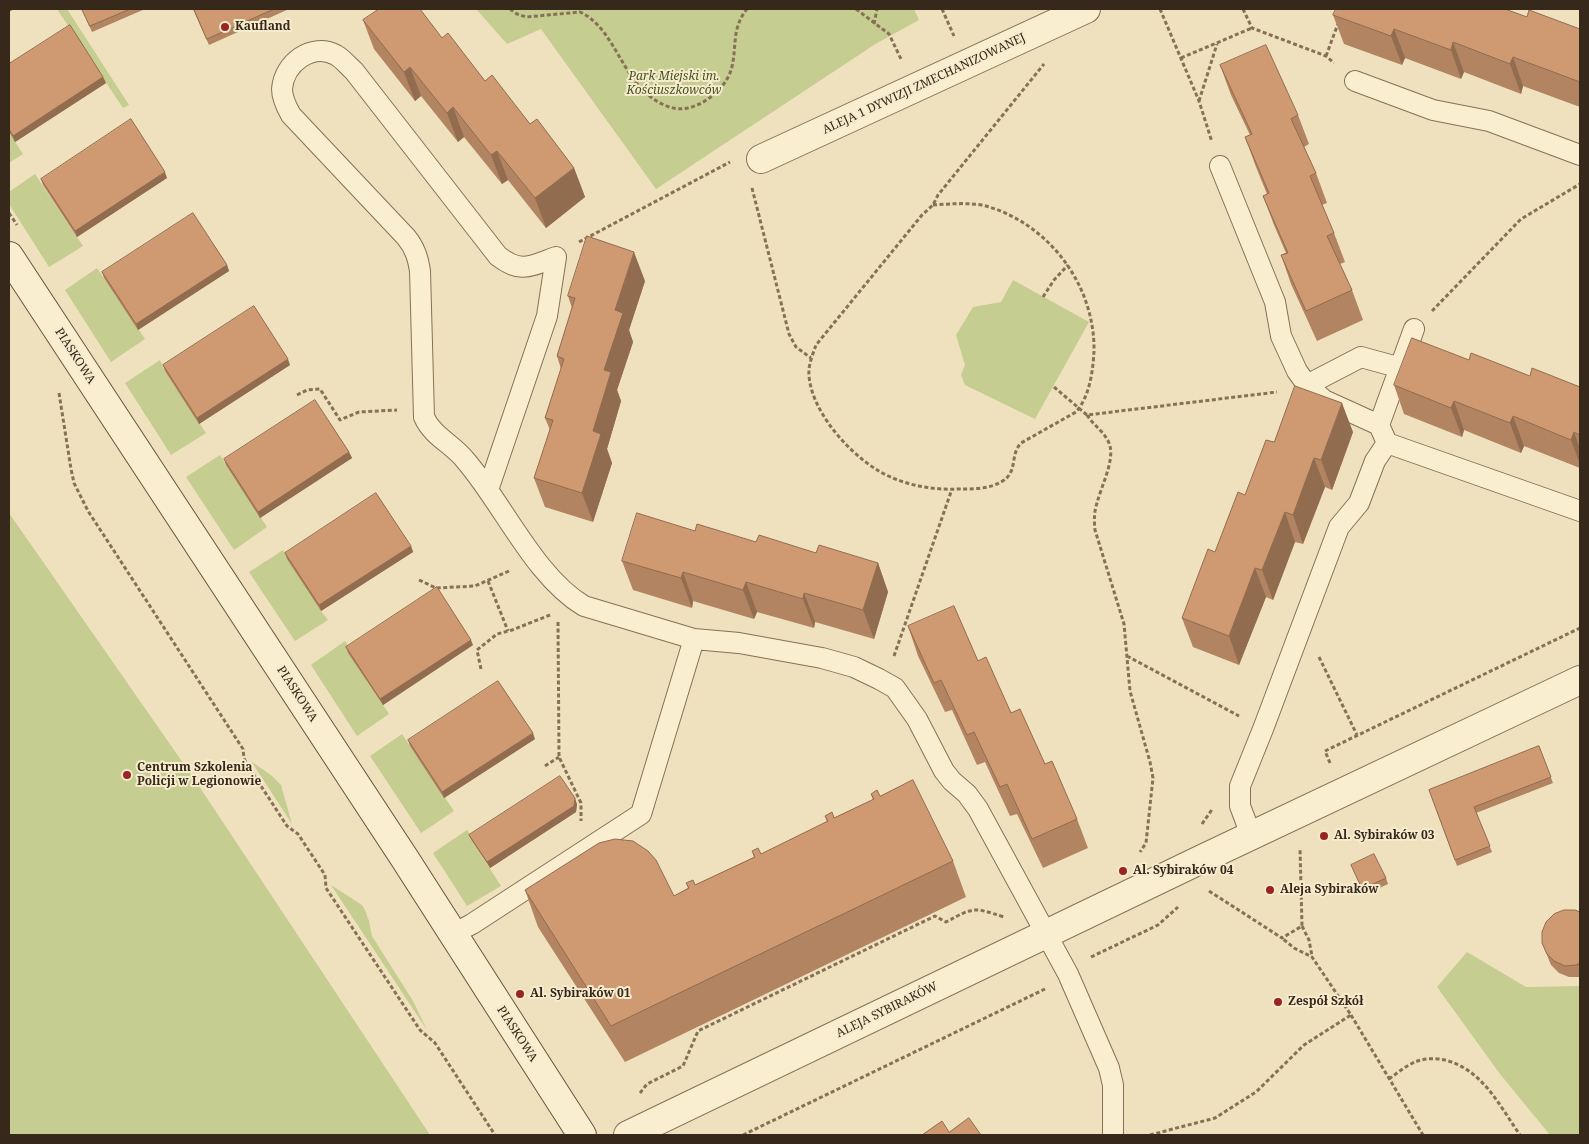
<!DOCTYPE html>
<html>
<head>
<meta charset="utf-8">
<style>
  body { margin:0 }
  #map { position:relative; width:1589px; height:1144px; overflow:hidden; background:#efe1bd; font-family:"Noto Serif",serif }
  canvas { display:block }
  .frame { position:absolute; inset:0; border:10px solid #36291b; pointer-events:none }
</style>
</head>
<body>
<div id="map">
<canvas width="1589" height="1144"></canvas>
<div class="frame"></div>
</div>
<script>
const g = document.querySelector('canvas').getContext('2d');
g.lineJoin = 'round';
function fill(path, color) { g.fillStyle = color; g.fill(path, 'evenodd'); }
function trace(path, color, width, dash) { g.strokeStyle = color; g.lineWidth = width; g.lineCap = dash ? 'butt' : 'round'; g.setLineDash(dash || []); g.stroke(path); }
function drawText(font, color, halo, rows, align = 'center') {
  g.font = font + ' "Noto Serif",serif'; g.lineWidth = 4; g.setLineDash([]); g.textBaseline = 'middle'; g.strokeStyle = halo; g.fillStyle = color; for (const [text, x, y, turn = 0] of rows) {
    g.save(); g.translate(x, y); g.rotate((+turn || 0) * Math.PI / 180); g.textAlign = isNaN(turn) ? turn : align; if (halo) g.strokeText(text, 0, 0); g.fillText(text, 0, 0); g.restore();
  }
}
const green = new Path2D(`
  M57 9H67L129 105 123 108Z
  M476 9H914L919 20 877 43 656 189 541 29 507 44Z
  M9 132 23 154 9 163Z
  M35 174 83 246 49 267 9 204V192Z
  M97 268 145 339 111 362 65 290Z
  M1013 280 1089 322 1035 419 965 385 961 375 965 365 956 335 973 307 1001 302Z
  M160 360 165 371 206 433 171 455 125 383Z
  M220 455 267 527 234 550 186 477Z
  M9 513 197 783 430 1135H9Z
  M283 550 321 611 328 620 295 641 249 572Z
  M345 641 351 650 349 653 389 714 357 736 311 665Z
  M402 734 454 811 421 833 370 756Z
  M251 761 272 776 281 785 292 824Z
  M467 830 474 839 472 841 501 886 467 906 433 853Z
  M331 885 362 905 365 910 369 921 372 936 413 1001 427 1030Z
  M1467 952 1526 987 1580 986V1135H1550L1500 1074 1437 987Z`);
const path = new Path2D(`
  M510 9 517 14 526 17 580 12C617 29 621 84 662 104 670 108 679 110 688 108 701 105 713 97 722 86 743 62 726 34 747 9
  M856 9 889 34 901 59
  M942 9 954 36
  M1160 9 1199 101 1212 142
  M1243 9 1252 28 1326 56 1334 63
  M874 24 877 9
  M1326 56 1339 21
  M1181 58 1252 28
  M1199 101 1217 44
  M752 188 789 334 796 347 811 358
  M933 205C951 204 969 202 986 206 1049 224 1095 285 1094 351 1093 370 1090 396 1076 412L1021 443C1009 456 1019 472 1001 482 989 489 973 489 960 489 937 490 914 487 893 478 857 464 811 414 809 375 808 365 813 354 816 345L922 215 933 205 938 195 1044 64
  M9 213 17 225
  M579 242 730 162
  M1043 297 1054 280 1068 265
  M1432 311 1521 219 1580 184
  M1054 387 1087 415 1277 392
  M59 393 71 469 74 483 88 511 243 749 244 758 246 763 287 826 298 834 325 875 326 888 420 1030 435 1043 495 1135
  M297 395 307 390 320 389 340 420 359 412 397 410
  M1087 415C1094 426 1107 434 1110 446 1114 462 1101 487 1097 503 1094 512 1094 520 1095 530L1124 624 1130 691 1150 762 1153 778 1146 843 1140 852
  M419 580 436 588 475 586 509 571
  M488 581 508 631
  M558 622 559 757 581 803V821
  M894 656 952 489
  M1127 656 1239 716
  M1319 657 1357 735
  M481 669 477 650 497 634 512 630 550 615
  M1330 763 1325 751 1580 628
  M545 766 559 757
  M1202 824 1213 808
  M1209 891 1282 938 1302 926 1300 848
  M1302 926 1309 940 1312 956
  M1091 957 1158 925 1178 907
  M1351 1015 1423 1135
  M1389 1079C1397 1073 1406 1066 1415 1062 1424 1058 1436 1058 1445 1060 1483 1070 1499 1105 1520 1135
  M640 1093 647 1084 683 1066 698 1031 935 916 946 922C974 907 973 907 1004 917
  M743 1135 1045 989
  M1150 1135 1215 1118 1256 1092 1304 1045 1351 1015 1312 957 1294 948 1282 938`);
const lane = new Path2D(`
  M1355 81 1433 110 1489 121 1580 155
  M1220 166 1275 302 1281 336 1297 371 1307 385 1324 400 1379 425
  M1307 385 1361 357 1401 368
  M1387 443 1580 511
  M488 490 547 316 556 257C531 266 521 274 498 256L354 71C348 66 343 59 336 55 312 42 284 63 282 89 282 98 287 108 291 115L406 237C415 248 418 258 420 271L424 417C433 437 453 444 466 461 503 504 535 577 584 606L694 639 739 643 822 658 854 667 879 679 895 688 917 719 944 771 952 781 967 794 978 809 1068 974 1109 1068 1113 1085V1135
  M1251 835 1240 806V786L1263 729 1339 527 1359 503 1375 461 1387 443 1379 425 1414 329
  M453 934 472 924 641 814 694 639`);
const street = new Path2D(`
  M761 159 1086 9
  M628 1135 1204 858 1580 680`);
const secondary = new Path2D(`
  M9 256 405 859 582 1135`);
const wall = new Path2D(`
  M82 9H145L92 32Z
  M193 9H289L209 45Z
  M1333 15 1527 17 1580 29V107L1523 86 1521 94 1464 72 1461 79 1405 58 1402 65 1344 44Z
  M363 20 442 38 485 81 530 124 574 168 585 197 546 228 508 180 502 184 464 137 458 142 421 96 415 101 374 49Z
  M9 64 103 77 106 83 15 142 9 132Z
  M1220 65 1298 115 1309 144 1304 147 1316 173 1327 203 1322 205 1334 233 1345 262 1340 264 1352 290 1363 320 1317 341 1291 284 1281 255 1286 253 1274 225 1263 196 1267 194 1256 167 1245 137 1250 135 1231 95Z
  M167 178 77 237 43 185 41 179Z
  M227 265 229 271 138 330 104 278 102 272Z
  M645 281 629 330 633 342 617 390 621 401 607 449 612 463 593 522 545 507 534 478 550 430 545 418 561 369 557 356 572 308 568 296Z
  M1469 360 1530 376 1580 387V468L1524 446 1521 453 1464 430 1462 437 1404 414 1394 385Z
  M163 365H290L199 424 165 371Z
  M1353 432 1332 490 1325 487 1303 544 1295 542 1273 600 1266 597 1239 665 1193 647 1182 618 1215 552 1274 442Z
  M349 452 352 458 260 518 226 465 224 459Z
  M695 531 816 553 878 563 888 592 874 639 815 622 814 628 757 612 754 619 693 601 692 608 633 590 622 561Z
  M411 546 413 552 321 611 287 559 285 553Z
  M908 626 978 661 1045 764 1077 819 1088 848 1043 868 1017 814 1010 816 985 762 977 765 952 710 945 712 918 656Z
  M473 645 383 705 348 653 346 647Z
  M535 739 444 798 410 746 408 740Z
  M1539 746 1553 783 1476 813 1492 852 1457 866 1429 790Z
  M871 794 880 796 953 861 966 897 625 1062 538 927 525 890 674 896 688 888 686 883 695 885 754 857 752 851 761 854 827 822 825 816 834 818 873 800Z
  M577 804 576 812 490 868 472 841 469 835Z
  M1351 865 1386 878 1388 884 1365 895Z
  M1580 912V977H1569L1559 973 1551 965 1542 943Z`);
const shadedWall = new Path2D(`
  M9 9H14L9 12Z
  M1394 29 1405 58 1402 65 1391 36Z
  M1453 42 1464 72 1461 79 1451 50Z
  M1513 57 1523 86 1521 94 1510 64Z
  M410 67 421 96 415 101 404 72Z
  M103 77 106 83 15 142 13 136Z
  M453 107 464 137 458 142 447 113Z
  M497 151 508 180 502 184 491 155Z
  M574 168 585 197 546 228 535 198Z
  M165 172 167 178 77 237 75 231Z
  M634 252 645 281 629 330 633 342 617 390 621 401 607 449 612 463 593 522 582 493 604 370 615 310Z
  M227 265 229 271 138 330 136 324Z
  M288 359 290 365 199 424 197 418Z
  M1454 401 1464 430 1462 437 1451 408Z
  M1342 403 1353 432 1332 490 1321 460Z
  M1513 416 1524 446 1521 453 1510 423Z
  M1574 432 1580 449V464L1571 440Z
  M349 452 352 458 260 518 258 512Z
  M1314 458 1325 487 1303 544 1293 515Z
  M1285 512 1295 542 1273 600 1262 570Z
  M411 546 413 552 321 611 319 605Z
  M878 563 888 592 874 639 863 610Z
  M1255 568 1266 597 1239 665 1229 636Z
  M683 572 693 601 692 608 681 578Z
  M746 582 757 612 754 619 743 590Z
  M804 593 815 622 814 628 803 599Z
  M471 640 473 645 383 705 380 699Z
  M533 733 535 739 444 798 442 792Z
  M575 798 577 804 576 812 490 868 487 862Z`);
const building = new Path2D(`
  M82 9H130L90 26Z
  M194 9H274L207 39Z
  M379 9H420L442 38 448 33 485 81 492 75 530 124 537 119 574 168 535 198 497 151 491 155 453 107 447 113 410 67 404 72 363 20Z
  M1336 9H1505L1527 17 1529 10 1580 29V82L1513 57 1510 64 1453 42 1451 50 1394 29 1391 36 1333 15Z
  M70 25 103 77 13 136 9 129V64Z
  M1266 45 1298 115 1291 119 1316 173 1310 176 1334 233 1327 236 1352 290 1306 311 1281 255 1288 253 1263 196 1269 193 1245 137 1252 134 1220 65Z
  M131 119 165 172 75 231 41 179Z
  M193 213 227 265 136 324 102 272Z
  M587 236 634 252 615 310 623 313 604 370 611 372 593 431 601 434 582 493 534 478 553 420 545 418 564 359 557 356 575 298 568 296Z
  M254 306 288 359 197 418 163 365Z
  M1412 338 1469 360 1471 353 1530 376 1532 368 1580 387V435L1574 432 1571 440 1513 416 1510 423 1454 401 1451 408 1394 385Z
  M1295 386 1342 403 1321 460 1314 458 1293 515 1285 512 1262 570 1255 568 1229 636 1182 618 1208 549 1215 552 1238 492 1245 495 1266 440 1274 442Z
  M315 400 349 452 258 512 224 459Z
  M376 493 411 546 319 605 285 553Z
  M637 513 695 531 697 524 756 542 759 535 816 553 819 545 878 563 863 610 804 593 803 599 746 582 743 590 683 572 681 578 622 561Z
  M437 587 471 640 380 699 346 647Z
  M954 606 978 661 986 657 1011 713 1020 709 1045 764 1052 761 1077 819 1032 839 1007 784 1000 787 974 732 967 735 941 680 934 683 908 626Z
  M498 681 533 733 442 792 408 740Z
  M1539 746 1551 777 1474 807 1490 846 1455 860 1429 790Z
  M560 776 575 798 574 806 487 862 469 835Z
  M913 780 953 861 611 1026 525 890 599 843 615 839 633 841 648 851 656 860 674 896 689 888 686 883 693 880 695 885 755 857 752 851 758 848 761 854 828 821 825 816 832 812 834 818 874 799 871 794 877 790 880 796Z
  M1374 854 1386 878 1362 889 1351 865Z
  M1564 910H1575L1580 912V963L1576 965 1565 966 1554 961 1547 954 1542 943V932L1546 922 1554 914Z
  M969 1118 981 1135H922L942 1121 949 1132Z`);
const markers = [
  [225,27,5,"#982524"],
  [127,775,5,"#982524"],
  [1324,836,5,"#982524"],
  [1123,871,5,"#982524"],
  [1270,890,5,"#982524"],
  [520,994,5,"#982524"],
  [1278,1002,5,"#982524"]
];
const poiNames = [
  ["Kaufland",235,27],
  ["Centrum Szkolenia",137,768],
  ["Policji w Legionowie",137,782],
  ["Al. Sybiraków 03",1334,836],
  ["Al. Sybiraków 04",1133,871],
  ["Aleja Sybiraków",1280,890],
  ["Al. Sybiraków 01",530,994],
  ["Zespół Szkół",1288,1002]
];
const parkNames = [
  ["Park Miejski im.",674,77],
  ["Kościuszkowców",674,91]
];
const streetNames = [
  ["ALEJA 1 DYWIZJI ZMECHANIZOWANEJ",924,84,-25],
  ["PIASKOWA",75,356,57],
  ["PIASKOWA",297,694,57],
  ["ALEJA SYBIRAKÓW",887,1010,-26],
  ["PIASKOWA",517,1034,57]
];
fill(green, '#c5cd91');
trace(lane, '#877156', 22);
trace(street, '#877156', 30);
trace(secondary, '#695239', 30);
trace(path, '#877156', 3, [4, 2.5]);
trace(lane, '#faeed0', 20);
trace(street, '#faeed0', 28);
trace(secondary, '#faeed0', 28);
fill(wall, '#b28461');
fill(shadedWall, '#916c4f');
fill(building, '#cf9a71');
trace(building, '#916c4f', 1);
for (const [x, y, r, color] of markers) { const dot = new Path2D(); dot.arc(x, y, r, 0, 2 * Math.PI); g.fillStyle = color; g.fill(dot); trace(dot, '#f6ebcd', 2); }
drawText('bold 12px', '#36291b', '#f6ebcd', poiNames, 'left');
drawText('italic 12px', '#455321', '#f6ebcd', parkNames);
drawText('12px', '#36291b', '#f6ebcd', streetNames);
</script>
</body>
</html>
